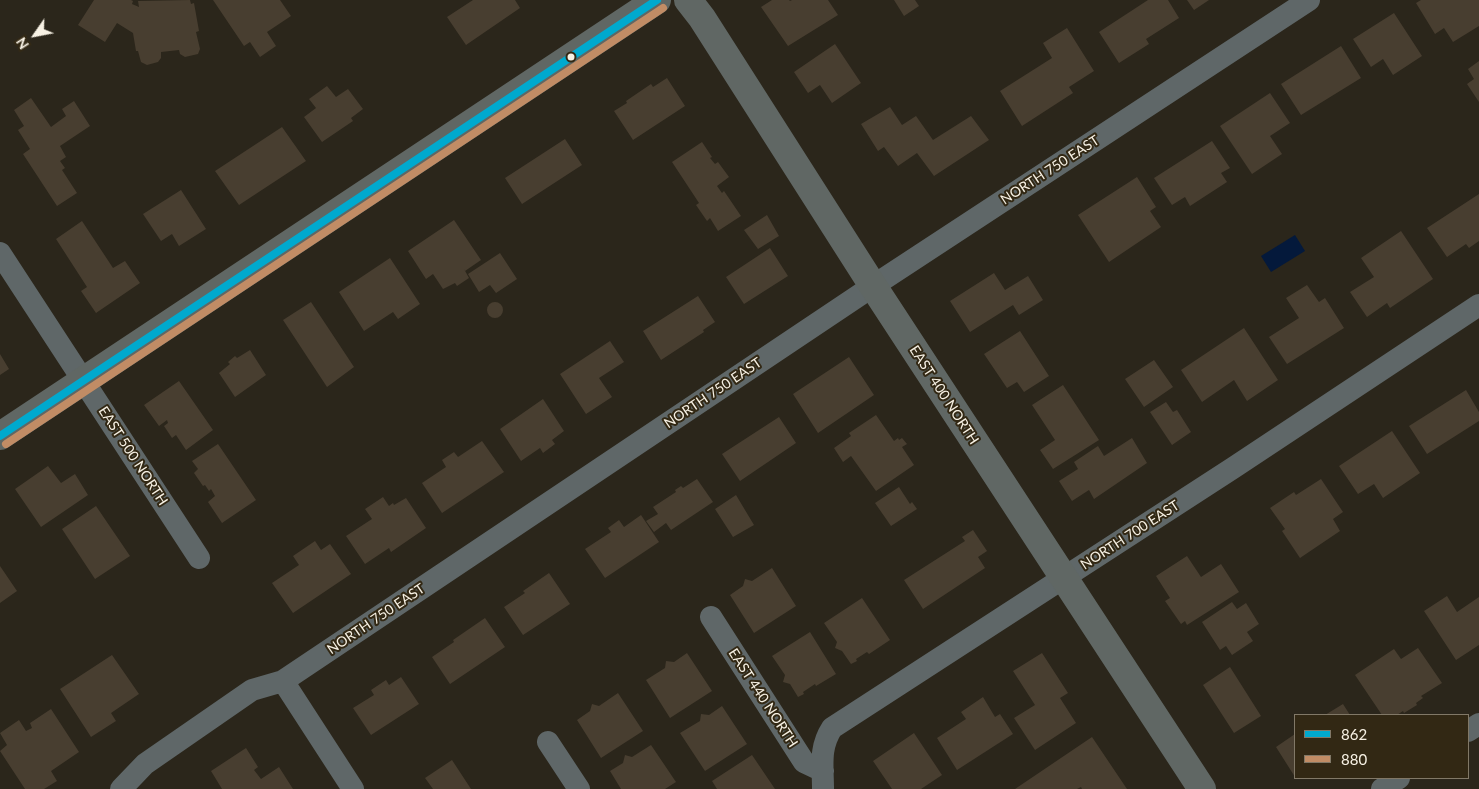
<!DOCTYPE html>
<html>
<head>
<meta charset="utf-8">
<style>
  body { margin:0 }
  #map { position:relative; width:1479px; height:789px; overflow:hidden; background:#2b261b; font-family:Lato,sans-serif }
  canvas { display:block }
  .legend { position:absolute; left:1294px; top:714px; width:175px; height:65px; box-sizing:border-box; background:#322814; border:1px solid #817867; margin:0; padding:6px 9px; list-style:none; font-size:15px; color:#f7f1e4 }
  .legend li { display:flex; align-items:center; gap:10px; height:25px }
  .legend b { width:25px; border:1px solid #817867 }
  .north { position:absolute; left:10px; top:10px; width:50px; height:50px; -webkit-text-stroke:4px #322814; paint-order:stroke; rotate:237deg; font-size:14px; font-weight:700; line-height:20px; text-align:center; color:#f7f1e4 }
  .north::after { content:''; display:block; margin:auto; width:18px; height:22px; background:#f7f1e4; clip-path:polygon(50% 0,100% 100%,50% 72%,0 100%) }
</style>
</head>
<body>
<div id="map">
<canvas width="1479" height="789"></canvas>
<ul class="legend">
<li><b style="height:6px;background:#00a9ce"></b>862</li>
<li><b style="height:6px;background:#c18c65"></b>880</li>
</ul>
<div class="north">N</div>
</div>
<script>
const g = document.querySelector('canvas').getContext('2d');
g.lineJoin = 'round';
function fill(path, color) { g.fillStyle = color; g.fill(path, 'evenodd'); }
function trace(path, color, width, dash) { g.strokeStyle = color; g.lineWidth = width; g.lineCap = dash ? 'butt' : 'round'; g.setLineDash(dash || []); g.stroke(path); }
function drawText(font, color, halo, rows, align = 'center') {
  g.font = font + ' Lato,sans-serif'; g.lineWidth = 4; g.setLineDash([]); g.textBaseline = 'middle'; g.strokeStyle = halo; g.fillStyle = color; for (const [text, x, y, turn = 0] of rows) {
    g.save(); g.translate(x, y); g.rotate((+turn || 0) * Math.PI / 180); g.textAlign = isNaN(turn) ? turn : align; if (halo) g.strokeText(text, 0, 0); g.fillText(text, 0, 0); g.restore();
  }
}
const water = new Path2D(`
  M1295 235 1305 251 1271 272 1261 256Z`);
const building = new Path2D(`
  M94 0H131L133 1 132 4 139 7 138 1 190 0 191 4 194 3 199 31 196 32 200 49 198 54 185 57 180 54 179 50 161 52V58L158 62 147 65 141 62 138 51H136L133 33 117 23 105 42 78 25Z
  M213 0H280L291 16 267 32 276 46 260 57 250 42 244 46Z
  M473 0H515L520 8 466 45 447 17Z
  M772 0H789L790 1 792 0H828L838 15 788 46 761 7Z
  M894 0H915L919 6 904 16Z
  M1148 0H1168L1179 18 1146 39 1149 44 1119 63 1099 32Z
  M1187 0H1209L1194 10Z
  M1421 0H1479V26L1453 42 1444 28 1435 34 1416 3Z
  M1394 13 1422 56 1393 75 1383 59 1371 67 1353 39Z
  M1067 28 1094 71 1069 87 1073 93 1022 126 1000 91 1052 58 1043 43Z
  M835 44 861 83 832 103 820 85 808 93 794 72Z
  M1341 46 1361 78 1301 115 1281 84Z
  M1479 61V102L1467 84 1474 79 1468 69Z
  M667 78 685 106 633 140 614 111 627 103 626 101 651 84 653 87Z
  M327 86 336 97 348 89 363 109 351 118 353 121 322 142 304 117 316 108 309 99Z
  M1270 93 1290 123 1270 136 1282 154 1252 174 1220 126Z
  M31 98 51 127 66 116 62 109 74 101 90 126 60 146 66 157 60 161 65 168 62 170 77 193 57 206 23 154 30 149 18 130 24 126 14 110Z
  M890 107 902 125 916 116 933 140 971 116 989 140 934 176 917 153 898 166 884 147 878 151 861 124Z
  M282 127 306 161 239 205 215 171Z
  M565 139 582 165 522 204 505 178Z
  M1212 141 1230 168 1221 173 1227 182 1190 206 1185 197 1172 205 1154 178Z
  M702 142 712 157 710 158 715 164 718 162 729 177 717 186 722 193 724 191 741 216 718 231 710 218 707 221 696 205 699 203 672 162Z
  M1137 177 1156 207 1150 211 1161 227 1109 262 1078 215Z
  M181 190 206 229 179 246 172 234 161 241 143 214Z
  M1479 194V241L1469 248 1466 244 1447 257 1427 228Z
  M767 215 779 236 758 249 744 230Z
  M454 220 481 260 465 271 464 269 469 278 457 286 455 283 443 289 433 274 426 279 408 251Z
  M82 221 113 268 125 261 140 283 96 313 81 291 87 287 56 239Z
  M1401 231 1433 279 1390 308 1387 303 1367 317 1350 292 1374 277 1361 258Z
  M770 248 788 276 744 304 726 277Z
  M500 253 517 279 496 293 490 285 479 292 468 274Z
  M390 258 420 304 398 319 393 312 364 331 339 292Z
  M994 273 1005 290 1028 276 1043 300 1019 315 1013 305 970 332 950 301Z
  M1307 285 1319 302 1325 298 1344 328 1287 364 1269 337 1299 318 1286 298Z
  M698 296 715 322 703 330 704 332 661 360 643 331Z
  M487 310a8 8 0 1 1 16 0a8 8 0 1 1-16 0Z
  M311 302 354 367 327 387 283 320Z
  M1244 328 1278 380 1247 401 1234 380 1202 402 1181 370Z
  M1020 331 1049 376 1024 392 1017 382 1007 388 984 354Z
  M610 341 624 362 599 378 612 397 586 414 560 374Z
  M250 350 266 375 235 397 219 373 230 364 228 362 235 356 237 358Z
  M0 354 9 369 0 375Z
  M849 357 874 395 818 433 793 394Z
  M1154 360 1173 387 1144 407 1125 379Z
  M179 381 213 430 186 450 176 435 172 438 164 426 168 423 167 420 159 426 144 405Z
  M1063 385 1099 440 1053 469 1040 450 1055 440 1032 405Z
  M1466 390 1479 412V421L1427 454 1409 426Z
  M543 399 564 431 552 440 555 444 543 453 540 448 521 461 500 429Z
  M1166 402 1173 412 1177 410 1191 432 1172 445 1150 412Z
  M876 415 894 441 898 438 899 440 902 438 907 444 902 447 914 465 876 491 851 456 843 462 834 448 851 436 849 433Z
  M779 417 796 443 740 481 722 454Z
  M1392 431 1420 473 1383 498 1374 484 1358 494 1339 466Z
  M1132 438 1147 463 1094 499 1089 490 1072 501 1059 481 1078 469 1074 462 1098 446 1104 456Z
  M482 441 504 472 442 513 422 483 446 467 442 460 454 452 458 457Z
  M218 444 256 500 222 523 208 502 215 496 211 489 209 491 205 485 203 486 194 473 198 469 192 461Z
  M48 466 61 483 75 474 88 495 41 527 15 489Z
  M697 479 713 502 671 530 666 523 654 532 646 521 658 514 653 507 676 492 675 490 681 486 683 488Z
  M1321 479 1343 512 1333 519 1340 531 1300 558 1282 531 1285 529 1270 508 1294 492 1296 495Z
  M899 487 910 504 912 502 917 509 891 526 875 503Z
  M736 495 754 525 733 537 715 509Z
  M383 497 389 506 393 503 394 505 406 498 426 528 391 552 389 548 365 564 346 536 372 519 365 509Z
  M96 506 130 556 95 579 62 529Z
  M641 515 659 542 605 578 585 549 611 532 608 528 619 520 624 527Z
  M973 530 987 551 978 557 985 568 923 609 904 580 965 541 962 537Z
  M315 541 321 550 330 544 351 574 293 613 272 583 299 565 293 556Z
  M1187 556 1201 577 1221 564 1239 592 1187 625 1185 621 1181 624 1165 601 1170 598 1156 576Z
  M0 566 17 591 0 603Z
  M772 568 796 606 754 633 730 595 743 586 745 579 752 581Z
  M549 573 570 604 523 635 504 607 525 593 523 591Z
  M1447 596 1457 612 1479 597V645L1456 660 1424 611Z
  M862 598 890 640 869 654 867 652 856 659 857 661 851 664 842 651 835 648 837 642 824 623Z
  M1232 602 1237 609 1246 603 1259 624 1247 632 1253 641 1232 655 1226 646 1220 650 1202 622Z
  M485 618 505 647 450 684 432 657 454 642 453 640Z
  M810 632 836 674 816 686 815 684 803 692 804 694 798 697 790 684 783 682 785 675 772 656Z
  M1418 648 1442 683 1421 696 1423 698 1416 703 1417 705 1404 713 1403 711 1397 715H1382L1355 675 1394 649 1401 659Z
  M687 653 712 691 670 718 646 680 665 668 666 661 674 662Z
  M1042 653 1068 693 1060 698 1076 723 1035 750 1014 718 1035 705 1013 671Z
  M112 655 139 694 111 713 116 721 91 737 60 689Z
  M1230 667 1261 716 1234 733 1203 685Z
  M401 677 419 704 371 735 353 708 374 695 371 690 386 680 389 685Z
  M618 693 643 731 601 758 577 720 590 711 592 704 599 706Z
  M983 697 995 717 1000 714 1013 734 957 770 937 738 966 719 961 712Z
  M1343 704 1350 715H1325Z
  M722 706 747 744 705 771 680 733 700 721 701 714 709 715Z
  M51 709 79 752 51 771 57 781 44 789H25L0 751 7 745 0 733 19 720 26 731 32 728 30 723Z
  M914 733 942 775 921 789H892L873 761Z
  M1295 734V777L1276 747Z
  M1092 737 1127 789H1082L1081 787 1077 789H1015Z
  M651 745 676 782 665 789H621L610 771 623 763 625 755 632 757Z
  M246 748 258 767 254 770 261 779 279 767 293 789H222L211 771Z
  M752 755 775 789H717L712 781Z
  M452 760 471 789H433L425 778Z`);
const minor = new Path2D(`
  M0 253 199 558
  M711 617 804 762 823 771
  M283 681 353 789
  M1468 731 1479 724
  M548 742 579 789
  M121 789 145 764 252 690 283 681 873 286 1309 0
  M823 789C823 766 819 748 832 728L1233 468 1479 305
  M1382 789 1399 778`);
const major = new Path2D(`
  M688 0 702 18 873 286 1202 789
  M0 436 657 0`);
const bus1 = new Path2D(`
  M0 436 657 0`);
const bus2 = new Path2D(`
  M6 444 663 8`);
const markers = [
  [571,57,4.5,"#f7f1e4"]
];
const streetNames = [
  ["NORTH 750 EAST",1050,170,-33],
  ["NORTH 750 EAST",713,393,-34],
  ["EAST 400 NORTH",944,395,57],
  ["EAST 500 NORTH",133,456,57],
  ["NORTH 700 EAST",1130,535,-33],
  ["NORTH 750 EAST",376,619,-34],
  ["EAST 440 NORTH",763,698,57]
];
fill(water, '#04193b');
fill(building, '#483e30');
trace(minor, '#5f6768', 22);
trace(major, '#606764', 28);
trace(bus1, '#00a9ce', 8);
trace(bus2, '#c18c65', 8);
for (const [x, y, r, color] of markers) { const dot = new Path2D(); dot.arc(x, y, r, 0, 2 * Math.PI); g.fillStyle = color; g.fill(dot); trace(dot, '#322814', 2); }
drawText('14px', '#f7f1e4', '#322814', streetNames);
</script>
</body>
</html>
